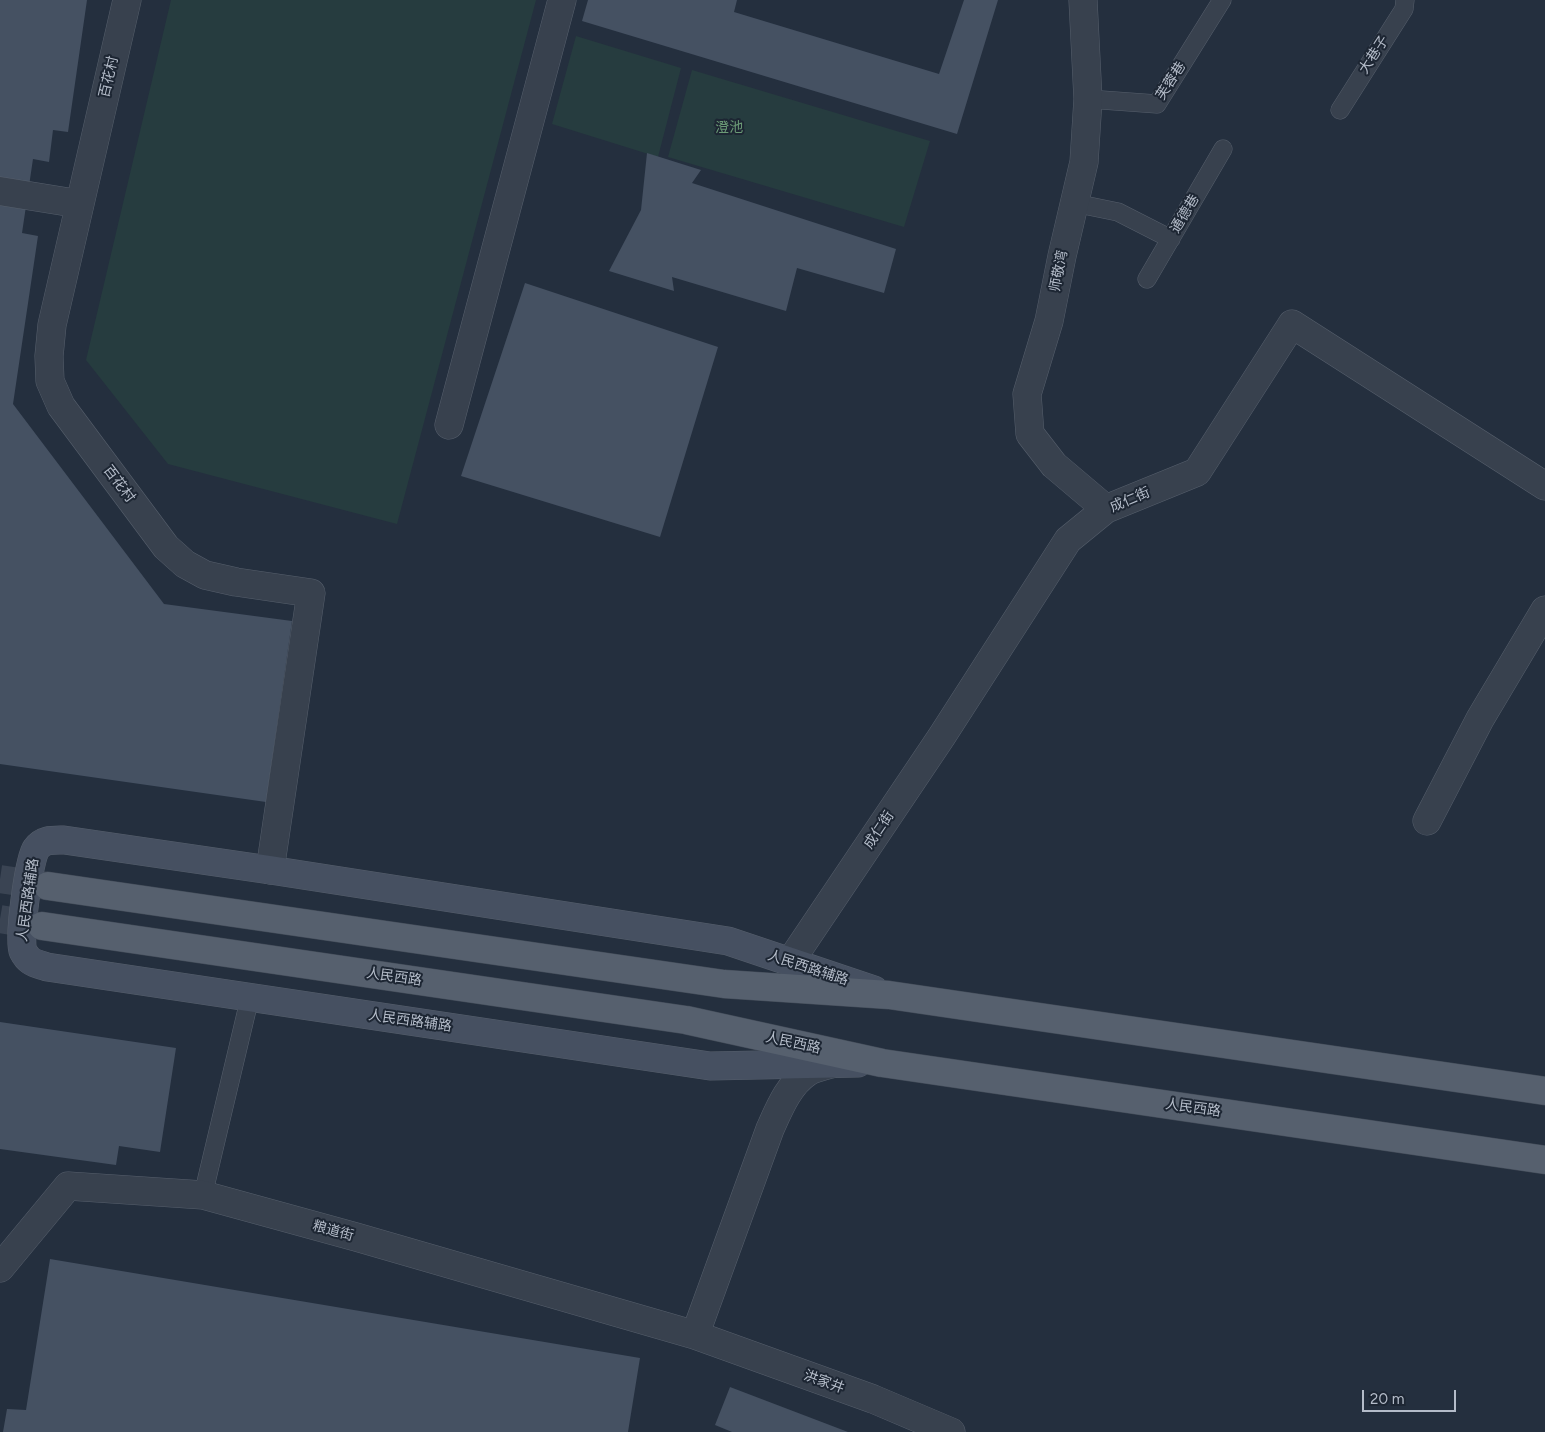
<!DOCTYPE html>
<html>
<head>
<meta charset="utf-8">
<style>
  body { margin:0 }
  #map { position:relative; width:1545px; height:1432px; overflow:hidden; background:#242f3e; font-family:Figtree,sans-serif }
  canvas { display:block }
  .scale { position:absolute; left:1362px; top:1390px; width:94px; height:22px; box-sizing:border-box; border:2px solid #b4bcc9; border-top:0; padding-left:6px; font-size:15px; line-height:18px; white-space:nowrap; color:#b4bcc9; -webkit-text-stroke:4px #1d2633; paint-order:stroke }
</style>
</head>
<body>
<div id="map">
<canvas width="1545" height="1432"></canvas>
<div class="scale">20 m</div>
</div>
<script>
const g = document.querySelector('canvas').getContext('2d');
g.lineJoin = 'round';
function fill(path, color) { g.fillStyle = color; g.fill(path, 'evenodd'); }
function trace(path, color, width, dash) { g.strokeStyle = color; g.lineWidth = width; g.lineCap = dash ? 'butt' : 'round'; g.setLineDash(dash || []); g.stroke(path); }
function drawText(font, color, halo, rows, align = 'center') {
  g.font = font + ' Figtree,"Noto Sans SC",sans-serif'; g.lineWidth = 4; g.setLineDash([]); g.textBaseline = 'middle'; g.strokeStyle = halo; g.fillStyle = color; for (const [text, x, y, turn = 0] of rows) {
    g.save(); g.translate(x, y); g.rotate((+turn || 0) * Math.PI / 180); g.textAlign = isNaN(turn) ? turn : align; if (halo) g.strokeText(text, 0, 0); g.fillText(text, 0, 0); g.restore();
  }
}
const green = new Path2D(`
  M171 0H536L397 524 168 464 86 360Z
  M576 36 681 68 658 157 552 124Z
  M692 70 930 141 904 227 668 157Z`);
const building = new Path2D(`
  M0 0H87L68 132 53 130 49 162 33 159 22 233 38 236 13 404 164 604 292 621 266 802 0 764Z
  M588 0H737L734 12 939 74 964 0H998L957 134 582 21Z
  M647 153 701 170 692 183 896 249 884 293 797 268 786 311 672 277 674 291 609 271 641 210Z
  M525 283 718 347 660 537 461 476Z
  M0 1022 176 1048 160 1152 119 1146 116 1165 0 1149Z
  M50 1259 640 1358 628 1432H3L7 1409 26 1410Z
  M730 1387 848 1432H732L715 1425Z`);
const primaryTunnel = new Path2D(`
  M0 879 48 886
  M0 919 42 926`);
const lane = new Path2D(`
  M1088 99 1157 104 1222 0
  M1340 110 1404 9 1405 0
  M1074 203 1118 212 1171 239
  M1147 279 1223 149
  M203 1195 250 997`);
const street = new Path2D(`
  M127 0 52 325 49 356 50 381 61 406 166 547 185 564 205 575 236 582 311 593 270 870
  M1083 0 1088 99 1084 162 1062 256 1049 321 1027 394 1030 434 1054 465 1106 509
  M0 191 80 204
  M449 425 562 0
  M1427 821 1480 719 1545 610
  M790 962 942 736 1068 540 1106 509 1197 472 1292 324 1545 486
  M0 1268 68 1186 203 1195 356 1237 695 1335 873 1399 951 1432
  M695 1335 770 1129C779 1109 789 1084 808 1072 814 1068 824 1066 831 1064`);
const secondary = new Path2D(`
  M858 1063 710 1066 47 967C35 963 29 963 23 951 18 941 29 858 36 849 43 839 53 840 64 840L270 870 728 941 874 990`);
const primary = new Path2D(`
  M48 886 724 984 889 995 1545 1091
  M42 926 686 1020 882 1063 1545 1160`);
const streetNames = [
  ["大巷子",1374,55,-57],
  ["百花村",109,77,-77],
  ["芙蓉巷",1171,81,-57],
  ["通德巷",1185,214,-59],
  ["师敬湾",1059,271,-79],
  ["百花村",119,484,53],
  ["成仁街",1130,500,-23],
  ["成仁街",879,830,-56],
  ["人民西路辅路",28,900,-82],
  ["人民西路辅路",808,968,18],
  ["人民西路",394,977,8],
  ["人民西路辅路",410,1021,8],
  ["人民西路",793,1043,12],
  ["人民西路",1193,1108,8],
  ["粮道街",333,1231,15],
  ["洪家井",824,1382,20]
];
const parkNames = [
  ["澄池",729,128]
];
fill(green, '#263c3f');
fill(building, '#455162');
trace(primaryTunnel, '#3a4453', 28, [28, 14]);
trace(lane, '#565f6c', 19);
trace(street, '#565f6c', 29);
trace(secondary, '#565f6c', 29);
trace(primary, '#414a57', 29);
trace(lane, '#38414e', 18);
trace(street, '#38414e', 28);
trace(secondary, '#465061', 28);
trace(primary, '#56606e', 28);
drawText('14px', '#b4bcc9', '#1d2633', streetNames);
drawText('14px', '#6b9a76', '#1d2633', parkNames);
</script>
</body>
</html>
